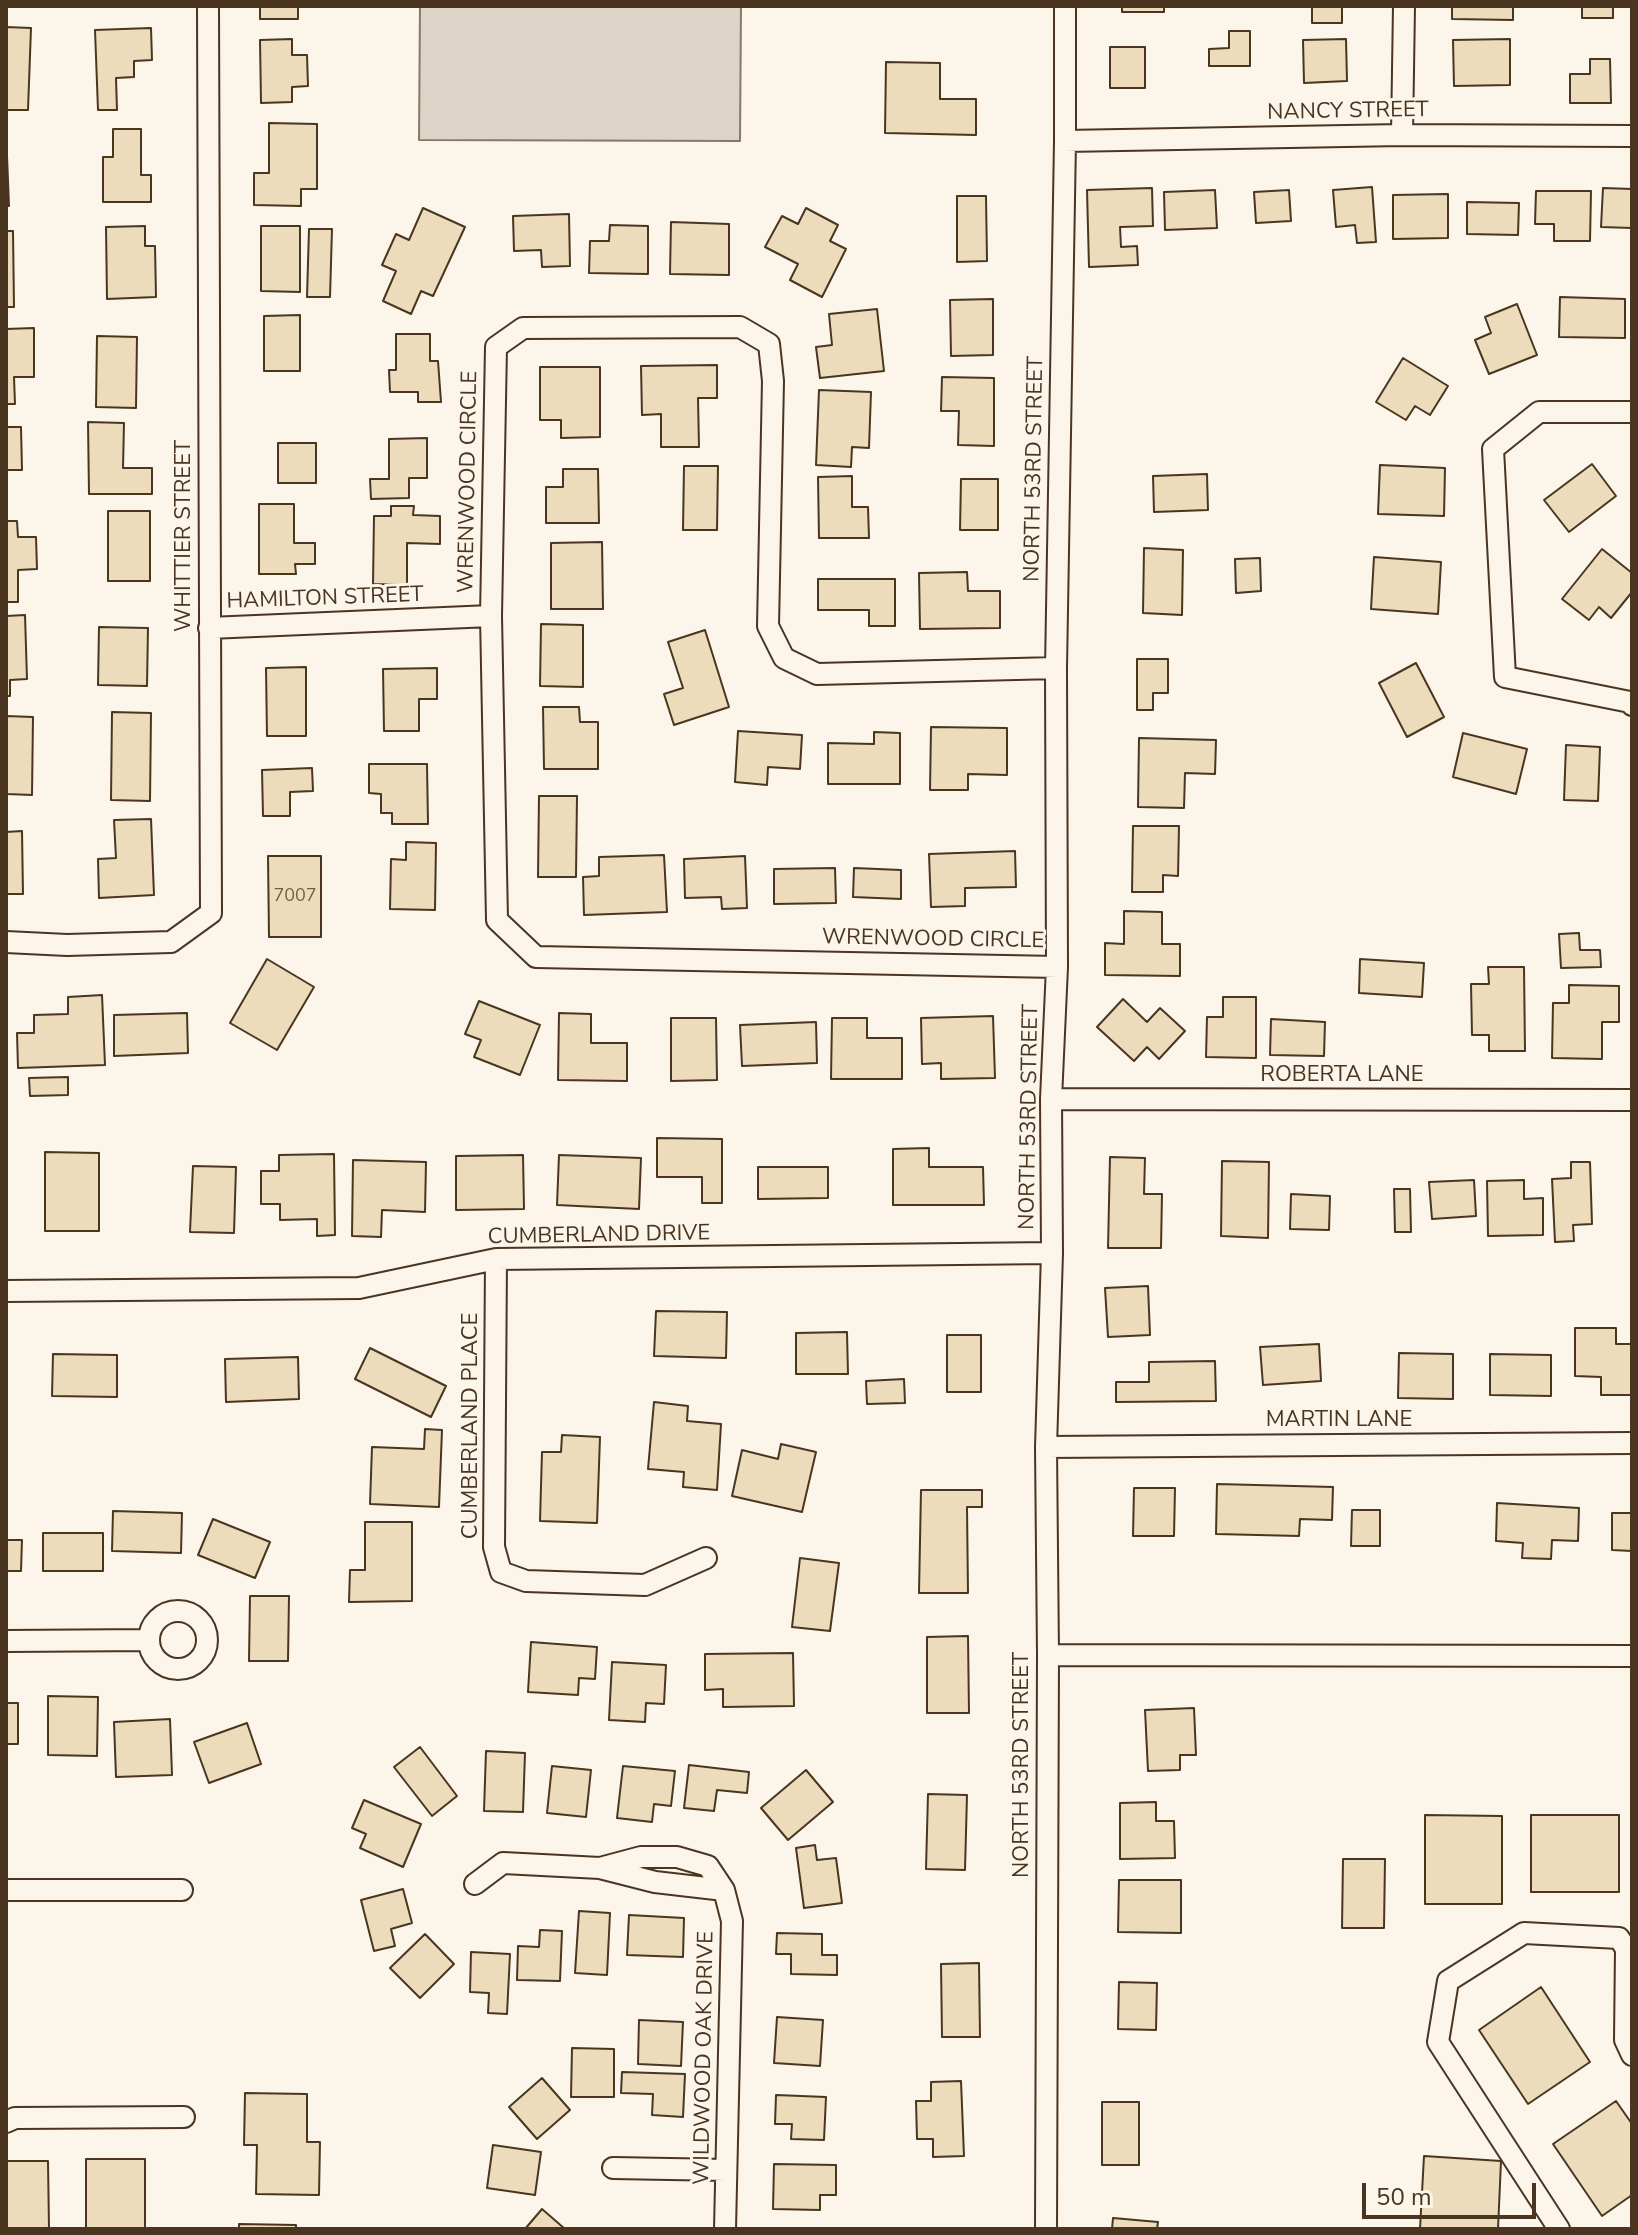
<!DOCTYPE html>
<html>
<head>
<meta charset="utf-8">
<style>
  body { margin:0 }
  #map { position:relative; width:1638px; height:2235px; overflow:hidden; background:#fbf6e9; font-family:"Nunito Sans",sans-serif }
  canvas { display:block }
  .frame { position:absolute; inset:0; border:8px solid #4a3520; pointer-events:none }
  .scale { position:absolute; left:1362px; top:2183px; width:174px; height:36px; box-sizing:border-box; border:4px solid #4a3520; border-top:0; padding-left:10px; font-size:24px; line-height:28px; white-space:nowrap; color:#4a3520; -webkit-text-stroke:6px #fbf6e9; paint-order:stroke }
</style>
</head>
<body>
<div id="map">
<canvas width="1638" height="2235"></canvas>
<div class="frame"></div>
<div class="scale">50 m</div>
</div>
<script>
const g = document.querySelector('canvas').getContext('2d');
g.lineJoin = 'round';
function fill(path, color) { g.fillStyle = color; g.fill(path, 'evenodd'); }
function trace(path, color, width, dash) { g.strokeStyle = color; g.lineWidth = width; g.lineCap = dash ? 'butt' : 'round'; g.setLineDash(dash || []); g.stroke(path); }
function drawText(font, color, halo, rows, align = 'center') {
  g.font = font + ' "Nunito Sans",sans-serif'; g.lineWidth = 6; g.setLineDash([]); g.textBaseline = 'middle'; g.strokeStyle = halo; g.fillStyle = color; for (const [text, x, y, turn = 0] of rows) {
    g.save(); g.translate(x, y); g.rotate((+turn || 0) * Math.PI / 180); g.textAlign = isNaN(turn) ? turn : align; if (halo) g.strokeText(text, 0, 0); g.fillText(text, 0, 0); g.restore();
  }
}
const water = new Path2D(`
  M420 6H741L740 141 419 140Z`);
const building = new Path2D(`
  M260 6H298V19H260Z
  M1122 6H1164V12H1122Z
  M1312 6H1342V23H1312Z
  M1452 6H1513V20L1452 19Z
  M1582 6H1613V18H1582Z
  M6 27 31 28 28 110H6Z
  M151 28 152 60 134 61V77L116 78 117 110H98L95 30Z
  M1229 31H1250V66H1209V49L1229 48Z
  M292 39V55H307L308 86 292 87V102L261 103 260 40Z
  M1346 39 1347 81 1304 83 1303 40Z
  M1510 39V85L1454 86 1453 40Z
  M1110 47H1145V88H1110Z
  M1590 59H1610L1611 103H1570V74H1590Z
  M886 62 940 63V99H976V135L885 133Z
  M269 123 317 124V189H301V206L254 205V173H269Z
  M113 129H141V175H151V202H103V157H113Z
  M6 130 9 206H6Z
  M1372 187 1376 242 1357 243 1355 225 1336 227 1333 190Z
  M1152 188 1153 226 1120 227 1121 247 1137 246 1138 265 1089 267 1087 190Z
  M1603 188 1632 189V228L1601 227Z
  M1215 190 1217 228 1165 230 1164 192Z
  M1289 190 1291 221 1256 223 1254 192Z
  M1536 191H1591L1590 241H1554V224H1535Z
  M1448 194V238L1393 239V195Z
  M957 196H986L987 261 957 262Z
  M1467 202 1519 203 1518 235 1467 234Z
  M423 208 465 227 433 296 421 291 411 314 383 301 396 271 382 265 396 234 409 240Z
  M806 208 838 225 830 241 846 249 822 297 790 280 798 264 765 247 782 216 798 224Z
  M569 214 570 266 542 267 541 250 514 251 513 216Z
  M671 222 729 224V275L670 274Z
  M610 225 648 226V274L589 273 590 241H609Z
  M145 226V246H155L156 297 107 299 106 227Z
  M261 226H300V292L261 291Z
  M309 229H332L330 297H307Z
  M6 231H13L14 307H6Z
  M1560 297 1625 299V338L1559 337Z
  M993 299V355L951 356 950 300Z
  M1517 304 1537 355 1489 374 1475 340 1491 333 1485 317Z
  M877 309 884 371 820 378 816 347 832 345 829 314Z
  M300 315V371H264V316Z
  M34 328V377H14L15 404H6V329Z
  M396 334H430V361H438L441 402H418V392H390L389 370H396Z
  M97 336 137 337 136 408 96 407Z
  M1403 358 1448 386 1430 415 1415 406 1406 420 1376 402Z
  M717 365V398H698L699 447H661V414L642 415 641 366Z
  M540 367H600V437L561 438V420H540Z
  M942 377 994 378V446L958 445 959 411H941Z
  M819 390 871 392 869 448 852 447 851 467 816 465Z
  M88 422 124 423 123 468H152V494H89Z
  M6 427H21L22 470H6Z
  M427 438V478H409V498L371 499 370 479H389V439Z
  M278 443H316V483H278Z
  M1592 464 1616 496 1569 532 1544 500Z
  M1380 465 1445 468 1444 516 1378 514Z
  M684 466H718L717 530H683Z
  M563 469H598L599 523H546V487H563Z
  M1207 474 1208 510 1154 512 1153 476Z
  M852 476V507H868L869 538H819L818 477Z
  M961 479H998V530H960Z
  M259 504H294V543H315V564H295L296 574H259Z
  M391 506H414L413 515 440 516V544L407 543V585L373 584 374 516H391Z
  M108 511H150V581H108Z
  M6 521H17L18 537H36L37 569 18 570V602H6Z
  M602 542 603 609H551V543Z
  M1144 548 1183 550 1182 615 1143 613Z
  M1602 549 1632 573V592L1611 618 1599 607 1589 620 1562 599Z
  M1374 557 1441 562 1438 614 1371 609Z
  M1260 558 1261 591 1236 593 1235 559Z
  M967 572 968 591H1000V628L920 629 919 573Z
  M818 579H895V626H869V610H818Z
  M25 615 27 679 10 680V696H6V616Z
  M541 624 583 625V687L540 686Z
  M99 627 148 628 147 686 98 685Z
  M705 630 729 707 674 725 664 694 683 688 668 642Z
  M1137 659H1168V693H1153V710H1137Z
  M1416 663 1444 717 1407 737 1379 683Z
  M306 667V736H267L266 668Z
  M437 668V699H419V731H384L383 669Z
  M543 707H579L580 722H598V769H544Z
  M112 712 151 713 150 801 111 800Z
  M6 716 33 717 32 795 6 794Z
  M931 727 1007 728V775L968 774V790H930Z
  M738 731 802 735 800 769 768 767 767 785 735 782Z
  M874 732 900 733V784H828V743L874 744Z
  M1463 733 1527 749 1516 794 1453 777Z
  M1139 738 1216 740 1215 774 1185 773 1184 808 1138 807Z
  M1566 745 1600 747 1598 801 1564 800Z
  M369 764H427L428 824H392V813H381V794L369 793Z
  M312 768 313 791 290 792V816H263L262 770Z
  M539 796H577L576 877H538Z
  M151 819 154 895 99 898 98 859 116 858 114 820Z
  M1133 826H1179L1178 876 1163 875V892H1132Z
  M22 831 23 894H6V832Z
  M406 842 436 843 435 910 390 909 391 859 406 860Z
  M1015 851 1016 887 965 888V906L931 907 929 854Z
  M664 855 667 912 584 915 583 877 599 876V857Z
  M268 856H321V937H269Z
  M745 856 747 908 722 909 721 897 685 898 684 859Z
  M835 868 836 903 774 904V869Z
  M854 868 901 870V899L853 897Z
  M1124 911 1162 912V944H1180V976L1105 975V943L1124 944Z
  M1579 933 1580 950H1600L1601 967 1561 968 1559 934Z
  M267 959 314 987 277 1050 230 1023Z
  M1360 959 1424 963 1422 997 1359 993Z
  M1488 967H1524L1525 1051H1489V1035H1472L1471 984H1489Z
  M1569 985 1619 986V1022H1602V1059L1552 1058 1553 1003H1569Z
  M102 995 105 1065 18 1068 17 1033H34V1015L68 1014V997Z
  M1223 997H1256V1058L1206 1057 1207 1017H1223Z
  M1123 999 1147 1022 1160 1008 1185 1031 1159 1059 1147 1047 1134 1061 1097 1027Z
  M479 1001 540 1025 520 1075 474 1057 481 1040 465 1034Z
  M187 1013 188 1053 114 1056V1015Z
  M559 1013 591 1014V1043H627V1081L558 1080Z
  M993 1016 995 1078 941 1079V1063L922 1064 921 1018Z
  M671 1018H716L717 1080 671 1081Z
  M832 1018H867V1038H902V1079H831Z
  M1271 1019 1325 1022 1324 1056 1270 1055Z
  M816 1022 817 1063 742 1066 740 1025Z
  M68 1077V1095L30 1096 29 1078Z
  M657 1138 722 1139V1203H702V1177H657Z
  M929 1148V1167H983L984 1205H893V1149Z
  M45 1152 99 1153V1231H45Z
  M334 1154 335 1235 317 1236V1219L280 1220V1204H261V1171H279V1155Z
  M523 1155 524 1209 456 1210V1156Z
  M559 1155 641 1158 639 1209 557 1205Z
  M1110 1157 1145 1158 1144 1194H1162L1161 1248H1108Z
  M353 1160 426 1162 425 1212 382 1210 381 1237 352 1236Z
  M1222 1161 1269 1162 1268 1238 1221 1236Z
  M1571 1162H1590L1592 1224 1573 1225 1574 1241 1555 1242 1552 1179 1571 1178Z
  M193 1166 236 1167 234 1233 190 1232Z
  M758 1167H828V1198L758 1199Z
  M1474 1180 1476 1216 1432 1219 1429 1182Z
  M1524 1180V1199L1543 1198V1235L1488 1236 1487 1181Z
  M1394 1189H1410L1411 1232H1395Z
  M1291 1194 1330 1196 1329 1230 1290 1229Z
  M1148 1286 1150 1335 1108 1337 1105 1288Z
  M656 1311 727 1312 726 1358 654 1356Z
  M1575 1328H1616V1344H1632V1395H1601V1377L1575 1376Z
  M847 1332 848 1374H796V1333Z
  M947 1335H981V1392H947Z
  M1319 1344 1321 1381 1263 1385 1260 1347Z
  M370 1348 446 1386 431 1417 355 1379Z
  M1399 1353 1453 1354V1399L1398 1398Z
  M53 1354 117 1355V1397L52 1396Z
  M1490 1354 1551 1355V1396L1490 1395Z
  M298 1357 299 1399 226 1402 225 1359Z
  M1215 1361 1216 1401 1116 1402V1382H1149V1362Z
  M904 1379 905 1403 867 1404 866 1381Z
  M654 1402 688 1406 687 1421 721 1424 717 1490 683 1487 684 1472 648 1469Z
  M425 1429 442 1430 439 1507 370 1504 372 1447 424 1449Z
  M562 1435 600 1437 597 1523 540 1521 542 1452H561Z
  M781 1444 816 1452 802 1512 732 1496 742 1450 778 1459Z
  M1217 1484 1333 1487 1332 1520 1300 1519 1299 1536 1216 1534Z
  M1134 1488H1175L1174 1536H1133Z
  M921 1490H982V1507H967L968 1593H919Z
  M1497 1503 1579 1508 1578 1541 1552 1540 1551 1559 1522 1558 1523 1543 1496 1541Z
  M1352 1510H1380V1546H1351Z
  M113 1511 182 1513 181 1553 112 1551Z
  M1612 1513H1632V1551L1612 1550Z
  M213 1519 270 1542 255 1578 198 1555Z
  M365 1522H412V1601L349 1602 350 1570H365Z
  M43 1533H103V1571H43Z
  M6 1540H22L21 1571H6Z
  M800 1558 839 1563 830 1631 792 1627Z
  M250 1596H289L288 1661H249Z
  M968 1636 969 1713H927V1637Z
  M531 1642 597 1647 595 1679 579 1678 578 1695 528 1692Z
  M793 1653 794 1706 723 1707V1689L705 1690V1654Z
  M612 1662 666 1665 664 1704 646 1703 645 1722 609 1720Z
  M48 1696 98 1697 97 1756 48 1755Z
  M6 1703H18V1744H6Z
  M1194 1708 1196 1755H1180V1770L1148 1771 1145 1710Z
  M170 1719 172 1775 116 1777 114 1722Z
  M247 1723 261 1764 209 1783 194 1742Z
  M420 1747 457 1796 432 1816 394 1767Z
  M486 1751 525 1753 523 1812 484 1811Z
  M689 1765 749 1772 747 1793 717 1790 714 1811 684 1808Z
  M552 1766 591 1770 586 1817 547 1813Z
  M623 1766 675 1771 671 1806 654 1804 652 1822 617 1818Z
  M806 1770 833 1802 788 1840 761 1808Z
  M928 1794 967 1795 965 1870 926 1869Z
  M364 1800 421 1824 403 1867 360 1848 366 1834 352 1828Z
  M1156 1802V1821H1174L1175 1858 1120 1859V1803Z
  M1425 1815 1502 1816V1904H1425Z
  M1531 1815H1619V1892H1531Z
  M815 1845 817 1860 836 1858 842 1903 804 1908 796 1848Z
  M1343 1859H1385L1384 1928H1342Z
  M1119 1880H1181V1933L1118 1932Z
  M403 1889 412 1923 391 1929 395 1946 374 1951 361 1900Z
  M579 1911 610 1913 607 1975 575 1973Z
  M629 1915 684 1918 683 1957 627 1955Z
  M540 1930 562 1931 560 1981 517 1980 518 1946 539 1947Z
  M777 1933 822 1934V1955H837V1975L791 1974V1954H776Z
  M425 1934 454 1964 420 1998 390 1968Z
  M471 1952 510 1954 507 2014 488 2013 489 1993 470 1992Z
  M979 1963 980 2037H942L941 1964Z
  M1119 1982 1157 1983 1156 2030 1118 2029Z
  M1541 1987 1590 2062 1528 2104 1479 2030Z
  M777 2017 823 2020 820 2066 774 2063Z
  M639 2020 683 2022 681 2066 638 2064Z
  M572 2048 614 2049V2097H571Z
  M622 2072 685 2074 683 2117 652 2115 653 2094 621 2093Z
  M542 2078 570 2110 537 2139 509 2107Z
  M961 2081 964 2156 933 2157V2139H917L916 2101H931V2082Z
  M245 2093 307 2094V2142H320L319 2195 256 2194 257 2145H244Z
  M776 2095 826 2097 824 2140 791 2139 792 2124H775Z
  M1616 2101 1632 2124V2195L1602 2216 1553 2144Z
  M1102 2102H1139V2165H1102Z
  M493 2145 541 2152 535 2195 487 2188Z
  M1424 2156 1501 2161 1498 2229H1420Z
  M86 2159H145V2229H86Z
  M6 2161H48L49 2229H6Z
  M774 2164 836 2165V2195H820V2210L773 2209Z
  M542 2209 565 2229H525Z
  M1113 2218 1158 2222 1157 2229H1112Z
  M239 2224 296 2225V2229H239Z`);
const street = new Path2D(`
  M1402 135 1404 6
  M1065 141 1402 135 1632 136
  M1632 412H1539L1493 449 1505 677 1630 702 1632 705
  M209 628 491 616
  M1056 668 817 674 784 658 768 626 773 381 769 344 740 327 523 328 496 347 491 616 497 920 536 957 1057 967
  M6 942 67 945 171 942 211 913 208 6
  M1051 1099 1632 1100
  M496 1259 494 1547 501 1572 526 1581 645 1585 706 1558
  M6 1291 359 1288 496 1259 1052 1253
  M1046 1447 1632 1443
  M149 1640a29 29 0 1 1 58 0a29 29 0 1 1-58 0Z
  M6 1641 149 1640
  M1048 1655 1632 1656
  M600 1868 641 1857H677L708 1866 724 1890 732 1921 725 2229
  M475 1884 503 1863 600 1868 655 1882 724 1890
  M6 1890H182
  M6 2122 15 2118 184 2117
  M613 2168 726 2170
  M1046 2229 1048 1655 1046 1447 1052 1253 1051 1099 1057 967 1056 668 1065 141V6
  M1559 2229 1438 2042 1448 1981 1524 1933 1619 1938 1626 1949 1625 2040 1632 2055`);
const numberNames = [
  ["7007",295,897]
];
const streetNames = [
  ["NANCY STREET",1348,112,-1],
  ["NORTH 53RD STREET",1035,469,-89],
  ["WRENWOOD CIRCLE",469,482,-89],
  ["WHITTIER STREET",185,536,-90],
  ["HAMILTON STREET",325,599,-2],
  ["WRENWOOD CIRCLE",933,940,1],
  ["ROBERTA LANE",1342,1076],
  ["NORTH 53RD STREET",1030,1117,-89],
  ["CUMBERLAND DRIVE",599,1236,-1],
  ["MARTIN LANE",1339,1421],
  ["CUMBERLAND PLACE",472,1426,-90],
  ["NORTH 53RD STREET",1023,1765,-90],
  ["WILDWOOD OAK DRIVE",705,2058,-89]
];
fill(water, '#dcd4c6');
trace(water, '#887966', 2);
fill(building, '#ecdcbc');
trace(building, '#4a3520', 2);
trace(street, '#4a3520', 24);
trace(street, '#fbf6e9', 20);
drawText('18px', '#725f47', null, numberNames);
drawText('22px', '#4a3520', '#fbf6e9', streetNames);
</script>
</body>
</html>
